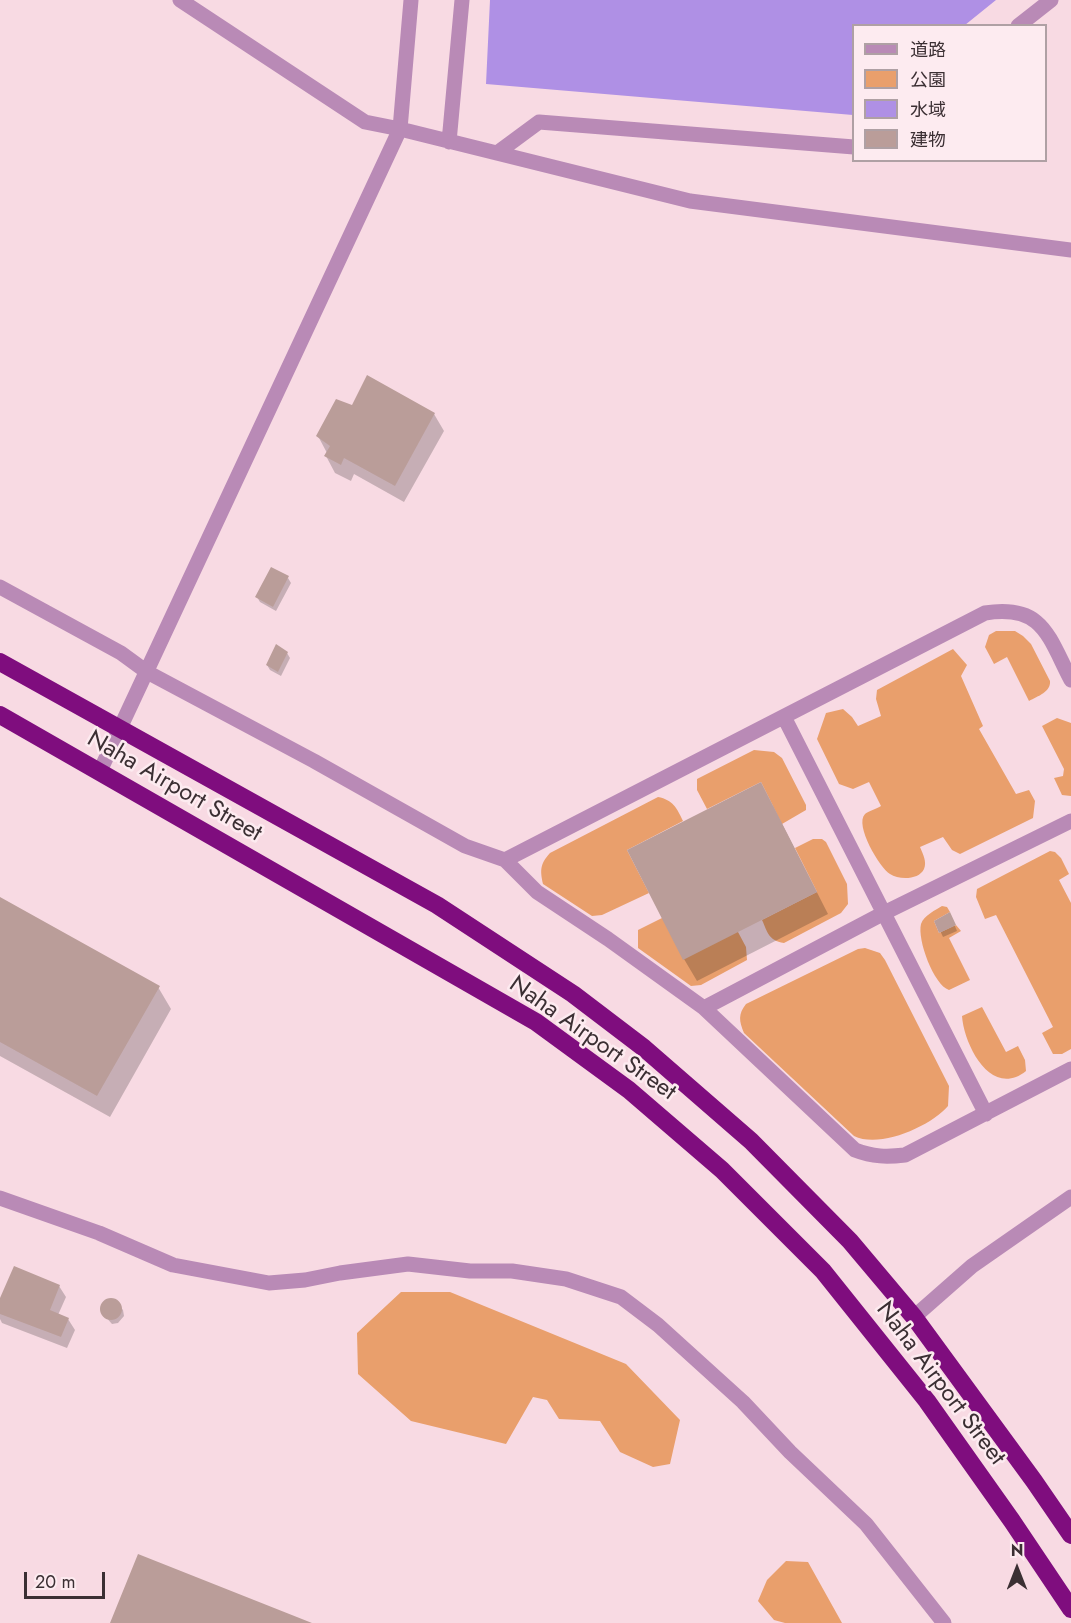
<!DOCTYPE html>
<html>
<head>
<meta charset="utf-8">
<style>
  body { margin:0 }
  #map { position:relative; width:1071px; height:1623px; overflow:hidden; background:#f8dae3; font-family:Jost,"Noto Sans JP",sans-serif }
  canvas { display:block }
  .legend { position:absolute; left:852px; top:24px; width:195px; height:138px; box-sizing:border-box; background:#fdebf0; border:2px solid #afa0a4; margin:0; padding:8px 10px; list-style:none; font-size:18px; color:#3b2f33 }
  .legend li { display:flex; align-items:center; gap:12px; height:30px }
  .legend b { width:30px; border:2px solid #afa0a4 }
  .north { position:absolute; left:987px; top:1539px; width:60px; height:60px; -webkit-text-stroke:4px #fdebf0; paint-order:stroke; rotate:0deg; font-size:16px; font-weight:700; line-height:24px; text-align:center; color:#3b2f33 }
  .north::after { content:''; display:block; margin:auto; width:21px; height:27px; background:#3b2f33; clip-path:polygon(50% 0,100% 100%,50% 72%,0 100%) }
  .scale { position:absolute; left:24px; top:1572px; width:81px; height:27px; box-sizing:border-box; border:3px solid #3b2f33; border-top:0; padding-left:8px; font-size:18px; line-height:21px; white-space:nowrap; color:#3b2f33; -webkit-text-stroke:4px #fdebf0; paint-order:stroke }
</style>
</head>
<body>
<div id="map">
<canvas width="1071" height="1623"></canvas>
<ul class="legend">
<li><b style="height:8px;background:#b98ab6"></b>道路</li>
<li><b style="height:16px;background:#e99f6c"></b>公園</li>
<li><b style="height:16px;background:#af90e5"></b>水域</li>
<li><b style="height:16px;background:#ba9d99"></b>建物</li>
</ul>
<div class="north">N</div>
<div class="scale">20 m</div>
</div>
<script>
const g = document.querySelector('canvas').getContext('2d');
g.lineJoin = 'round';
function fill(path, color) { g.fillStyle = color; g.fill(path, 'evenodd'); }
function trace(path, color, width, dash) { g.strokeStyle = color; g.lineWidth = width; g.lineCap = dash ? 'butt' : 'round'; g.setLineDash(dash || []); g.stroke(path); }
function drawText(font, color, halo, rows, align = 'center') {
  g.font = font + ' Jost,sans-serif'; g.lineWidth = 5; g.setLineDash([]); g.textBaseline = 'middle'; g.strokeStyle = halo; g.fillStyle = color; for (const [text, x, y, turn = 0] of rows) {
    g.save(); g.translate(x, y); g.rotate((+turn || 0) * Math.PI / 180); g.textAlign = isNaN(turn) ? turn : align; if (halo) g.strokeText(text, 0, 0); g.fillText(text, 0, 0); g.restore();
  }
}
const green = new Path2D(`
  M996 631H1015L1023 636 1031 644 1050 681C1051 692 1038 696 1029 701L1007 657 994 664 985 647 989 635Z
  M953 649 967 665 961 676 983 726 979 729 1016 794 1029 790 1035 801 1033 818 960 854 952 850 943 837 920 847C923 854 927 862 924 869 919 880 899 880 890 874 880 868 854 825 865 814 868 811 877 809 881 806L869 782 853 789 839 784 817 739 826 713 843 709 852 717 858 726 881 716 876 699 877 690Z
  M1057 718 1071 723V796L1062 795 1054 778 1063 776 1064 769 1042 726Z
  M754 750 774 752 782 758 806 805V810L782 824 761 782 707 809 697 790V779Z
  M658 797C673 800 677 808 683 821L627 850 649 893 602 915 592 916 543 884C540 870 540 864 550 853Z
  M813 839H822L826 842 847 884 848 904 841 913 784 943C768 940 768 933 762 920L817 892 795 848Z
  M1050 851 1055 852 1061 858 1069 874 1059 880 1071 903V1049L1062 1054H1053L1042 1033 1053 1027 996 915 985 919 976 897 977 889Z
  M942 906 947 907 950 912 934 921 939 933 956 925 961 931 949 938 970 980 949 990C934 985 917 940 921 924 924 915 936 910 942 906Z
  M662 918 738 932 746 947 747 960 701 985 691 986 638 948V930Z
  M865 948 880 953 885 960 949 1086 948 1106C931 1126 880 1149 854 1136L744 1033C739 1021 738 1014 746 1004L858 949Z
  M982 1007 1006 1052 1018 1046 1025 1060 1026 1071C991 1099 964 1045 962 1016Z
  M401 1292H450L626 1364 680 1420 670 1464 653 1467 620 1452 600 1421 559 1419 547 1400 533 1397 506 1444 411 1421 358 1374 357 1333Z
  M786 1561 808 1562 842 1623H785L774 1620 758 1601 767 1580Z`);
const water = new Path2D(`
  M490 0H996L965 25 854 26 853 115 486 84Z`);
const shadow = new Path2D(`
  M353 407 434 414 444 431 404 502 354 474 351 481 335 473 326 456 327 453 318 436Z
  M288 578 291 583 276 611 260 602 257 597Z
  M287 653 290 658 281 676 270 670 267 665Z
  M773 806 828 914 697 981 684 959Z
  M0 899 158 987 171 1009 110 1117 0 1056Z
  M952 919 957 931 943 937 936 922Z
  M59 1286 66 1297 58 1315 68 1319 75 1330 67 1348 2 1323 0 1319V1302Z
  M106 1300H115L123 1310 124 1316 118 1323 112 1324 104 1315 102 1308Z`);
const building = new Path2D(`
  M367 375 435 413 395 486 344 458 341 465 324 456 330 446 316 436 336 399 352 405Z
  M271 567 289 576 273 607 255 597Z
  M276 644 288 652 278 672 266 665Z
  M761 782 817 892 683 960 627 850Z
  M0 897 160 986 97 1096 0 1042Z
  M950 912 956 925 939 933 934 921Z
  M14 1266 60 1285 50 1310 69 1318 61 1337 0 1314V1298Z
  M100 1309a11 11 0 1 1 22 0a11 11 0 1 1-22 0Z
  M138 1554 312 1623H110Z`);
const minor = new Path2D(`
  M180 0 365 122 400 129 411 0
  M1018 26 1051 0
  M449 142 462 0
  M497 153 539 122 854 147
  M0 587 121 653 147 672 314 761 465 846 505 860 537 892 608 939 704 1008 855 1150C873 1157 887 1157 905 1155L1071 1069
  M784 717 986 1114
  M100 771 400 129 690 201 1071 250
  M505 860 985 613C1043 604 1048 636 1071 680
  M704 1008 884 913 1071 821
  M0 1198 99 1233 173 1265 269 1283 305 1280 340 1273 408 1264 470 1271H512L566 1279 621 1297 658 1325 743 1402 790 1452 866 1524 944 1623
  M914 1317 972 1266 1071 1197`);
const highway = new Path2D(`
  M0 662 437 905 573 994 644 1048 751 1141 850 1241 914 1317 1034 1481 1071 1535
  M0 715 536 1022 629 1090 722 1170 823 1271 927 1401 1012 1521 1071 1609`);
const streetNames = [
  ["Naha Airport Street",174,787,30],
  ["Naha Airport Street",592,1039,35],
  ["Naha Airport Street",940,1384,53]
];
fill(green, '#e99f6c');
fill(water, '#af90e5');
fill(shadow, '#0003');
fill(building, '#ba9d99');
trace(minor, '#b98ab6', 15);
trace(highway, '#7f0d7e', 18);
drawText('24px', '#3b2f33', '#fdebf0', streetNames);
</script>
</body>
</html>
